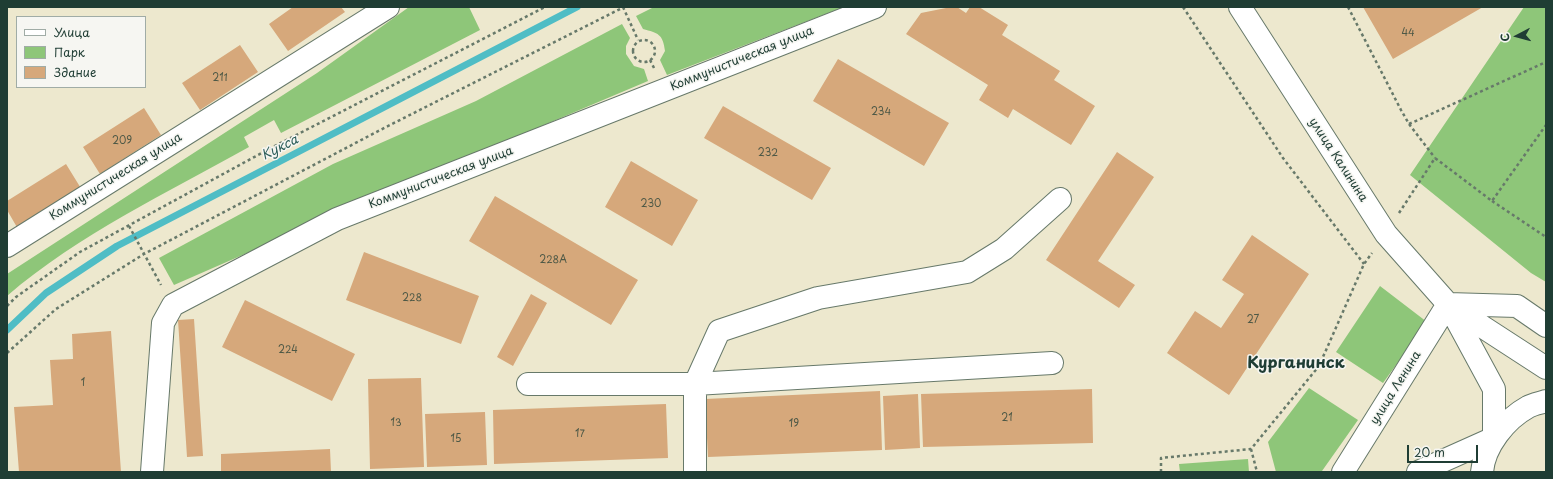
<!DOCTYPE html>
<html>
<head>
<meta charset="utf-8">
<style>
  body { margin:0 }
  #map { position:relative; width:1553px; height:479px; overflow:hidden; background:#ede8ce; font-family:"Playpen Sans",sans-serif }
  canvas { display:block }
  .frame { position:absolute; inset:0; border:8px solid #1f3d34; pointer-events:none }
  .legend { position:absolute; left:16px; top:16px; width:130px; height:72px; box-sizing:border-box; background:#f6f6f2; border:1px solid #a0aca6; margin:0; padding:5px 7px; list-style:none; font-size:12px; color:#1f3d34 }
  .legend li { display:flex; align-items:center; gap:8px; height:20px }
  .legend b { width:20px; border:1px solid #a0aca6 }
  .north { position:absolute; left:1497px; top:16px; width:40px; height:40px; -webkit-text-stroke:3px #f6f6f2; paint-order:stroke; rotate:264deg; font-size:11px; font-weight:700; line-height:16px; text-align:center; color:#1f3d34 }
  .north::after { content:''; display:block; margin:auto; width:14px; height:18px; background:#1f3d34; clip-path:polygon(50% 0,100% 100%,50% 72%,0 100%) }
  .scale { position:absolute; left:1407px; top:445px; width:71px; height:18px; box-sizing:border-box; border:2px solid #1f3d34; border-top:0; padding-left:5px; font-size:12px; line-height:14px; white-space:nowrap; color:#1f3d34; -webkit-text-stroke:3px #f6f6f2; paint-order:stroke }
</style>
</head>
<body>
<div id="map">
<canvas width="1553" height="479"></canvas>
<div class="frame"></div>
<ul class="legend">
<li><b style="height:5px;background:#fff"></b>Улица</li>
<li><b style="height:11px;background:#8ec679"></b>Парк</li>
<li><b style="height:11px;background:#d6a87b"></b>Здание</li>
</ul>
<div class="north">С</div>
<div class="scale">20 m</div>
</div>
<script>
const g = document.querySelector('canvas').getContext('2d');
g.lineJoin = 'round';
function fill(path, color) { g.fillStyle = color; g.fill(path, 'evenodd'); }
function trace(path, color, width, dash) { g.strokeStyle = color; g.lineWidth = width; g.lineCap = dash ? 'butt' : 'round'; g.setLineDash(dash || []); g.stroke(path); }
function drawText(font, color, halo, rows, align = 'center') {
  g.font = font + ' "Playpen Sans",sans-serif'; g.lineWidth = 3; g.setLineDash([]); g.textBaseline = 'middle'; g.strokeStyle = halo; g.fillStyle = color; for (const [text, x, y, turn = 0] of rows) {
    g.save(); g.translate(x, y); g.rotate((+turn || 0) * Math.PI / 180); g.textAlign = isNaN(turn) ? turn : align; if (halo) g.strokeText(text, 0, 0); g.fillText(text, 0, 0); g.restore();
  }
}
const green = new Path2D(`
  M409 7H469L480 30 281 133 274 120 244 137 249 147C167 193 79 234 7 296V274L317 73Z
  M654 7H844L667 75 660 60 665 51C663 34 658 33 643 29L636 16Z
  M1524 7H1546V282L1531 273 1410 175Z
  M622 24 630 38 626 46V54L634 66 644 69 648 81 414 180 174 285 159 258 333 164 476 101Z
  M1380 286 1427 322 1383 383 1336 352Z
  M1309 388 1358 420 1322 471 1276 472 1268 442Z
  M1248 459 1249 472H1180L1179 464Z`);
const stream = new Path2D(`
  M7 330 46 293 117 246 577 7`);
const building = new Path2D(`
  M293 7H341L345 12 288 51 269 24Z
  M951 7H957L966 13 970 7H979L1008 25 1002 35 1060 71 1054 80 1095 106 1071 145 1013 109 1008 118 979 100 988 85 906 34 921 13Z
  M1363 7H1483L1393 59Z
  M240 45 258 72 200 110 182 83Z
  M838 59 949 123 924 166 813 101Z
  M723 106 831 168 812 200 704 138Z
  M144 108 161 135 100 174 83 147Z
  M1117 152 1154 177 1098 261 1135 285 1119 308 1046 260Z
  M631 161 698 200 672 246 605 207Z
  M66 164 82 190 18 229 7 210V201Z
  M495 196 638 280 611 325 469 241Z
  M1252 235 1309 274 1229 395 1167 353 1195 311 1221 328 1244 294 1222 280Z
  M364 252 479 296 461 344 346 300Z
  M531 294 547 303 513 366 497 357Z
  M245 300 355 354 332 401 222 347Z
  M194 319 203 456 187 457 178 320Z
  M111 331 121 472H19L14 407 53 405 50 360 73 359 72 334Z
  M421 378 424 467 370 469 368 379Z
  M1092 389 1093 443 923 447 921 394Z
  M880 391 882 450 708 457 705 399Z
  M918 394 920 448 885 450 883 396Z
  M666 404 668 458 494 464 493 410Z
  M485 412 487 465 427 467 425 414Z
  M330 449 331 472H221V454Z`);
const path = new Path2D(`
  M623 7 638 40
  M1183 7 1283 158 1364 264
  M1348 7 1401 110 1409 124 1435 158
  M633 51a11 11 0 1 1 22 0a11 11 0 1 1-22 0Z
  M650 60 655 70
  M1409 124 1546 62
  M1492 201 1546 237
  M1399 213 1435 158 1492 201 1546 125
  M129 226 161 285
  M7 306 16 297 80 252 269 149 545 7
  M7 353 56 309 144 254 386 127 624 7
  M1251 449 1257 472
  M1161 472V458L1251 449 1319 366 1364 264 1372 253`);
const minor = new Path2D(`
  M1240 7 1386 234 1448 304 1494 389V438L1418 472
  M7 246 388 7
  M1448 304 1517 306 1546 326
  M1449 305 1546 368
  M528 384H695L1052 363
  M152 472 163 323 173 305 337 219 875 7
  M695 472V384L719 331 818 298 967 272 1004 249 1060 199
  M1343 472 1448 304
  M1482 472C1484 446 1506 419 1528 407 1533 404 1540 403 1546 401`);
const numberNames = [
  ["44",1408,33],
  ["211",220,78],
  ["234",881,112],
  ["209",122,141],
  ["232",768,153],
  ["230",651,204],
  ["228А",553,260],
  ["228",412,298],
  ["27",1253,320],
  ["224",288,350],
  ["1",83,383],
  ["21",1007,418],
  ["13",396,423],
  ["19",794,424],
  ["17",580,434],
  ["15",456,439]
];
const streetNames = [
  ["Коммунистическая улица",742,59,-22],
  ["улица Калинина",1338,160,57],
  ["Коммунистическая улица",116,177,-32],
  ["Коммунистическая улица",441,178,-21],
  ["улица Ленина",1396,388,-58]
];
const waterNames = [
  ["Кукса",280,148,-27]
];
const districtNames = [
  ["Курганинск",1296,364]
];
fill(green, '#8ec679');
trace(stream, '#4fbdc5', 7);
fill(building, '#d6a87b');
trace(minor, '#67796a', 24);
trace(path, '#67796a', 2.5, [3, 3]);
trace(minor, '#fff', 22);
drawText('10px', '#4d5846', null, numberNames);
drawText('12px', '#1f3d34', '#f6f6f2', streetNames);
drawText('italic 13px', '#2b5d58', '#f6f6f2', waterNames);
drawText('bold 16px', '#1f3d34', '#f6f6f2', districtNames);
</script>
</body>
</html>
